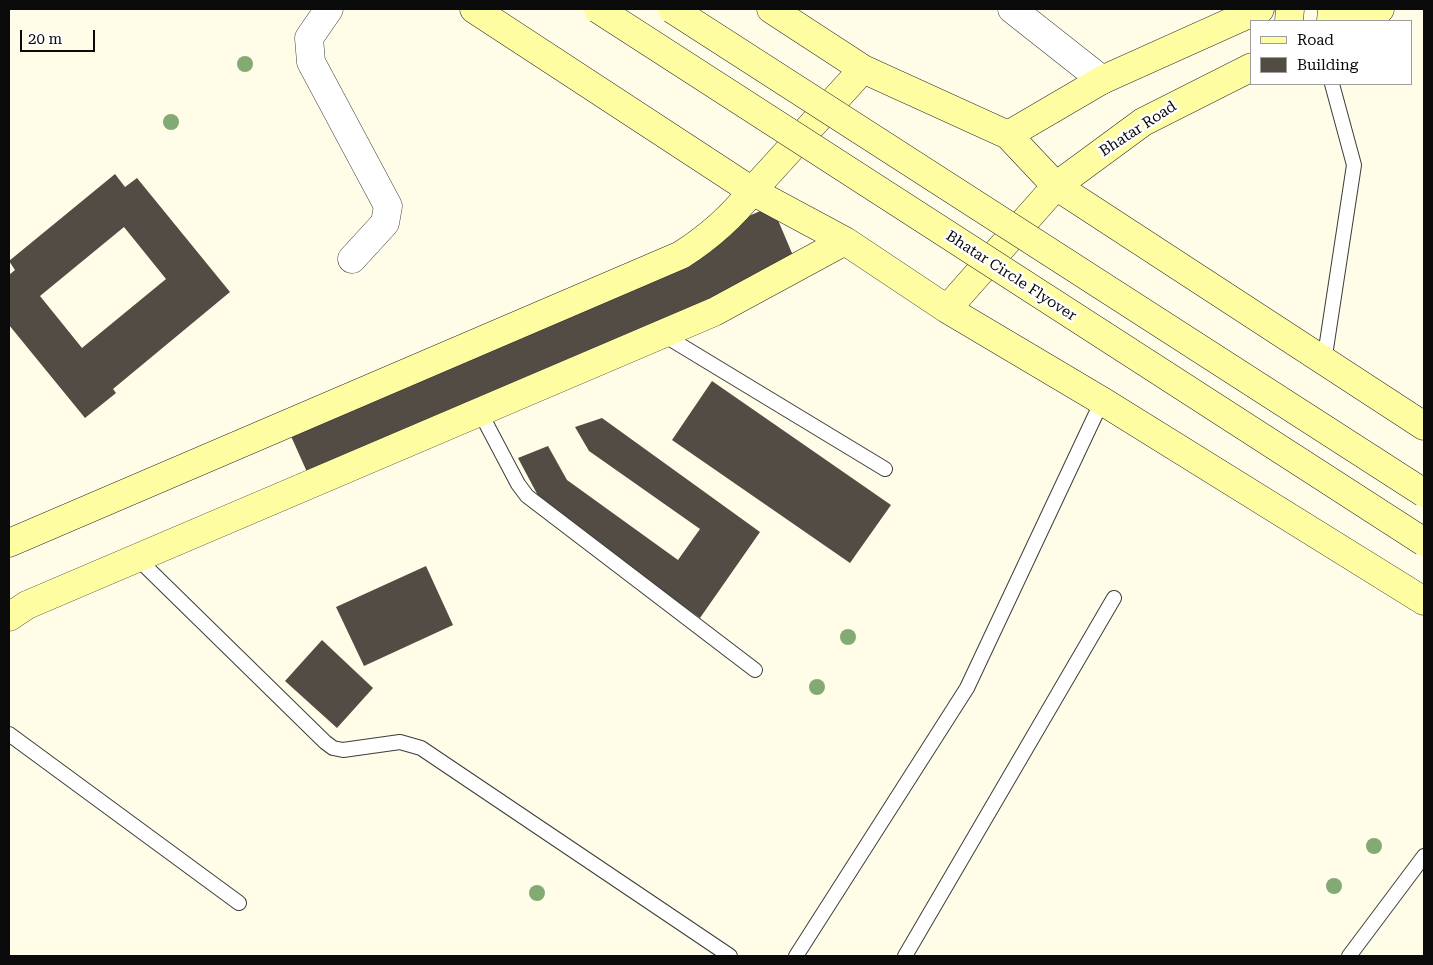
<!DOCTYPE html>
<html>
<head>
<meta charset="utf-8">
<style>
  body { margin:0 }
  #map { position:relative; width:1433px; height:965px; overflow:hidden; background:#fffce7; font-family:"Roboto Serif",serif }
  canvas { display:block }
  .frame { position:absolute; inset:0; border:10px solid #0a0a0a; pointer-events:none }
  .legend { position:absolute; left:1250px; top:20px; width:162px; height:65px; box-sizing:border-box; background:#fff; border:1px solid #9d9d9d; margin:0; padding:6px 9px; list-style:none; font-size:15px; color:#0a0a0a }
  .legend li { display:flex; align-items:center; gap:10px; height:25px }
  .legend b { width:25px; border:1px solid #9d9d9d }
  .scale { position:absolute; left:20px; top:30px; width:75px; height:22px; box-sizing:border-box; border:2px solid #0a0a0a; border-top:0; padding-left:6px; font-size:15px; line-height:18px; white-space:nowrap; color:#0a0a0a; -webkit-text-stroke:4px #fff; paint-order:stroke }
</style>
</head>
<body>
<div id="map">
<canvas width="1433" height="965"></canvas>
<div class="frame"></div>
<ul class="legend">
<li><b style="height:6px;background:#fffda2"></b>Road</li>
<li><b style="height:14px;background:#534c45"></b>Building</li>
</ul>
<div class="scale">20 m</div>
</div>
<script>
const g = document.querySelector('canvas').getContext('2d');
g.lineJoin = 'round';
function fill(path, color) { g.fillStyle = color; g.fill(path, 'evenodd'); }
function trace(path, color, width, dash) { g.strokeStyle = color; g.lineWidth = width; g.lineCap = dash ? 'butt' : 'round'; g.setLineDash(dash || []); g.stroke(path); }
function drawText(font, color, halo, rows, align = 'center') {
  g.font = font + ' "Roboto Serif",serif'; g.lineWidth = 5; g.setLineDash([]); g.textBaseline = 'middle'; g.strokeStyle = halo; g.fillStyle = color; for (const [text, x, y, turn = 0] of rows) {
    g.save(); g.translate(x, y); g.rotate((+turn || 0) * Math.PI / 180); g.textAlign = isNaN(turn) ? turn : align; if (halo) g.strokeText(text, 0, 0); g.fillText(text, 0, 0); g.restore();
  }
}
const building = new Path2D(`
  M115 174 125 187 137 178 230 292 113 389 116 393 85 418 9 325V275L15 270 9 261ZM124 227 166 279 82 348 40 296Z
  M772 206 800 272 311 481 282 416Z
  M712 381 891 505 850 563 672 440Z
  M602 418 760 532 700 618 544 507 518 458 548 446 567 480 678 560 700 529 589 451 575 427Z
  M426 566 453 625 364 666 336 607Z
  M322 640 373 688 337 728 285 681Z`);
const lane = new Path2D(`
  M662 334 885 469
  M1324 362 1354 165 1332 84
  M480 412 518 484 527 496 755 670
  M137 558 325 742 333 748 343 750 400 742 421 748 730 956
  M9 734 239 903
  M796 956 967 688 1102 401
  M905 956 1114 598
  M1349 956 1424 856`);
const street = new Path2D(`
  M329 9 309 38 311 62 388 206 385 223 352 259
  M1012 9 1102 80`);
const secondary = new Path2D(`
  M474 9 752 191 845 241
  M771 9 863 69
  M1289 21 1290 9
  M1331 21 1332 9
  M1350 21 1380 9
  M1008 135 1102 80 1260 9
  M947 309 1102 401 1424 601
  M9 543 681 255C709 237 732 217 752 191L863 69 1008 135 1056 186 1424 426
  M9 617 27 605 714 312 845 241 947 309 1056 186 1143 122 1252 67`);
const secondaryBridge = new Path2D(`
  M598 9 1424 542
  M672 9 1424 493`);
const trees = [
  [245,64],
  [171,122],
  [848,637],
  [817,687],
  [1374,846],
  [1334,886],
  [537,893]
];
const streetNames = [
  ["Bhatar Road",1138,129,-33],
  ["Bhatar Circle Flyover",1011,276,33]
];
fill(building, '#534c45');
trace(lane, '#3d3d3d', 16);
trace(street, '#3d3d3d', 29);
trace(secondary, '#2c2c2c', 29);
trace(lane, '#fff', 14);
trace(street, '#fff', 28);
trace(secondary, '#fffda2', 28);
trace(secondaryBridge, '#2c2c2c', 29, []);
trace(secondaryBridge, '#fffda2', 28);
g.fillStyle = '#84aa74';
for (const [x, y] of trees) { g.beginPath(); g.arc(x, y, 8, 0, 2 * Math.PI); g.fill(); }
drawText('15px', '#0a0a0a', '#fff', streetNames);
</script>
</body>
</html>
